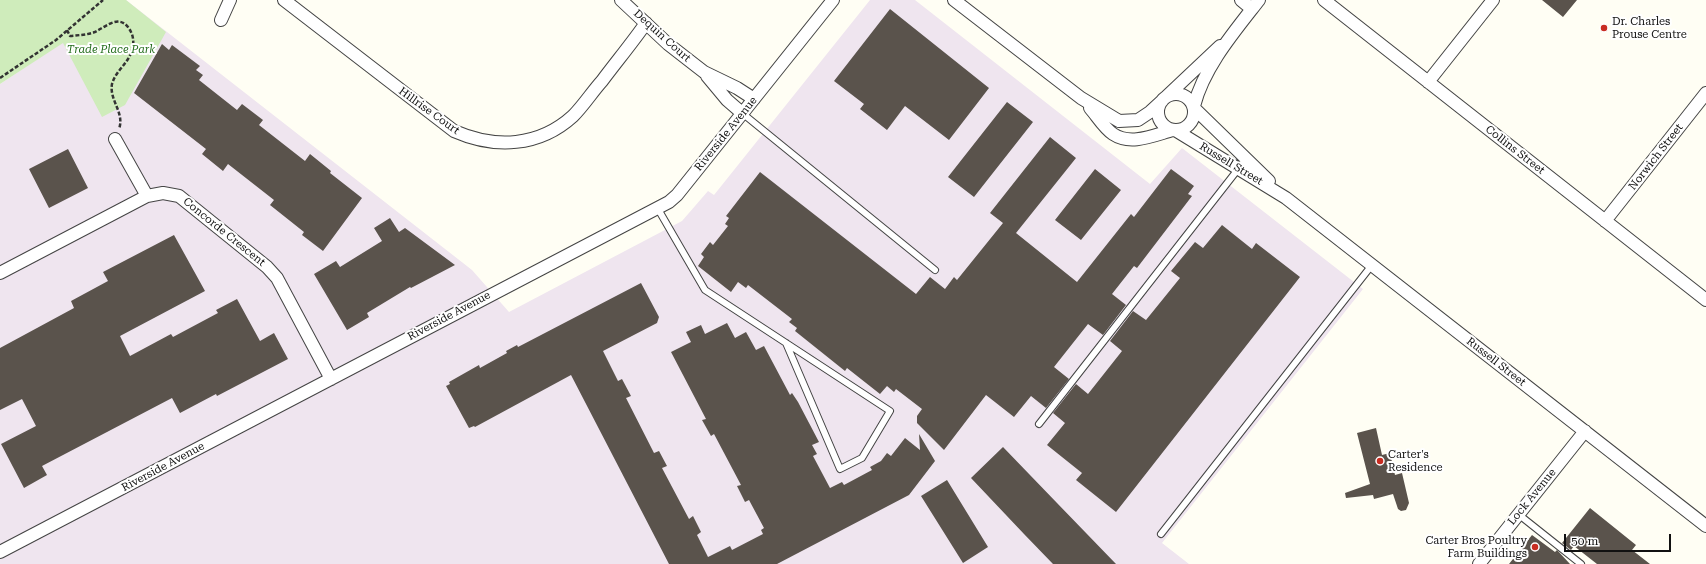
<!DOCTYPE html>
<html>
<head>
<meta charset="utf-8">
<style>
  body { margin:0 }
  #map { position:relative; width:1706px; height:564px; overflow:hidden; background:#fffef4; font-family:"Roboto Serif",serif }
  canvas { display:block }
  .scale { position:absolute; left:1564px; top:534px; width:107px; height:18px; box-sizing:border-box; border:2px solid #111; border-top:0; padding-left:5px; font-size:12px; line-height:14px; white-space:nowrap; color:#111; -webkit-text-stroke:3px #fff; paint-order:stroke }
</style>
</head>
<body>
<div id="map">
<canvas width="1706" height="564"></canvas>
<div class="scale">50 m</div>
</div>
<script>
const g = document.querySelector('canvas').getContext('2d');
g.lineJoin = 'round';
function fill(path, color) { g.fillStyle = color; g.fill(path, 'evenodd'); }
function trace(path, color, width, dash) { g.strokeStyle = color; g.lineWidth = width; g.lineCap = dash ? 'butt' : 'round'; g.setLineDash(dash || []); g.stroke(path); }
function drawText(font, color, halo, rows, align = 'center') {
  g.font = font + ' "Roboto Serif",serif'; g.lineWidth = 4; g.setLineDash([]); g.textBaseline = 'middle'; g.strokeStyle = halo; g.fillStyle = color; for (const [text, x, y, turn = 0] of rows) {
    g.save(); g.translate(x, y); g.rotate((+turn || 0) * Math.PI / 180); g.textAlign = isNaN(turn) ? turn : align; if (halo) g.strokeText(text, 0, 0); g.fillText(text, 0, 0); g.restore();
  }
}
const industrial = new Path2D(`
  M126 0 472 270 509 312 682 221 708 191 714 195 870 0H915L1150 184 1182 148 1363 289 1162 543 1189 564H0V84Z`);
const green = new Path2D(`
  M0 0H126L166 32 125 105 102 117 63 43 0 84Z`);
const building = new Path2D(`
  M1542 0H1577L1563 17Z
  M890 9 989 88 949 140 905 106 887 130 860 109 864 104 834 81Z
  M162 44 169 50 172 45 200 66 196 70 203 75 199 80 237 110 242 104 263 120 259 125 305 161 310 154 331 171 330 173 362 198 323 251 302 235 304 232 270 205 274 200 228 164 223 171 202 154 206 149 134 93Z
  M1007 102 1033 122 974 197 948 177Z
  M1050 137 1076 158 1016 233 1077 282 1131 214 1134 217 1171 169 1194 186 1188 194 1192 196 1137 268 1134 266 1112 294 1126 305 1103 335 1088 324 1054 367 1069 379 1046 408 1031 396 1014 417 986 395 944 450 917 423V416L922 409 896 389 894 392 887 386 880 394 847 368 845 371 795 331 797 328 789 322 792 319 748 285 746 288 738 282 731 292 698 266 704 257 701 254 710 242 713 245 728 226 725 224 729 218 726 216 760 172 916 294 930 277 945 289 954 277 957 280 1003 223 990 213Z
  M68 149 88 188 49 208 29 169Z
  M1095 169 1121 190 1081 240 1055 220Z
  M390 218 399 232 405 228 455 265 411 288 410 287 367 313 369 317 347 330 314 274 336 261 340 267 382 241 374 228Z
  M1222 225 1252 249 1256 243 1300 277 1116 512 1076 480 1082 473 1047 445 1065 423 1053 413 1076 384 1088 394 1122 351 1110 341 1133 311 1146 320 1180 278 1171 271 1195 242 1203 248Z
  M174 235 205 291 120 336 130 356 171 334 173 337 218 313 216 310 237 299 260 341 274 333 288 359 217 396 216 394 180 413 172 398 42 466 47 475 24 488 1 444 36 426 22 399 0 410V348L74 308 71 301 108 281 103 272Z
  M641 283 659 317 657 323 603 351 618 381 622 379 631 396 626 398 654 453 659 451 667 466 662 468 689 519 693 516 701 532 697 535 708 557 730 546 732 550 763 534 761 530 764 528 749 500 745 502 737 486 741 485 714 434 711 436 702 420 706 419 671 352 691 342 686 332 701 325 705 334 727 323 735 338 746 332 756 350 764 346 790 395 792 393 798 402 819 442 812 445 817 454 813 456 830 488 842 482 844 485 872 470 870 467 881 461 887 453 891 456 905 438 920 450 919 434 935 461 909 495 777 564H669L571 375 475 427 474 426 469 428 446 386 450 384 449 382 479 365 480 368 507 353 506 351 517 345 518 347Z
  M1376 428 1382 455 1390 453 1395 475 1402 473 1409 503 1406 510 1401 511 1398 509 1393 494 1374 499 1373 495 1346 498 1345 493 1370 484 1357 433Z
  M1003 447 1057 503 1116 564H1053L1024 534 971 478Z
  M947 480 988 547 963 563 921 496Z
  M1590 508 1636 545 1632 550 1650 564H1597L1574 546 1571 550 1562 543Z
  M1532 535 1555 552 1557 550 1570 564H1509Z`);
const path = new Path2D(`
  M67 30 70 36C79 35 87 35 95 32 107 26 121 12 131 32 134 38 134 46 131 53 127 64 115 72 112 84 109 100 125 113 119 129
  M0 78 56 40 103 0`);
const service = new Path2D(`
  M742 113 935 270
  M658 209 705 290 890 411 862 458 840 469 786 343
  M1039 424 1246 159
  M1518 514 1581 564
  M1161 534 1372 265`);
const minor = new Path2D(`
  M284 0 454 131C495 149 539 147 573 116 584 105 592 92 602 81 617 61 632 43 646 23
  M621 0 668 44 704 72 737 88 754 99
  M954 0 1081 98 1119 121 1138 120 1150 112 1162 101
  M1241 0 1252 9
  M1324 0 1706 300
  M221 20 230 0
  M707 76 727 100 742 113
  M1428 82 1493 0
  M1158 112a18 18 0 1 1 36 0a18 18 0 1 1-36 0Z
  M1167 96 1220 46
  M1194 106C1204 67 1234 32 1259 0
  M1090 108C1097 116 1104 128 1113 134 1131 146 1154 135 1173 130
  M1194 108 1269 181
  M1175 130 1286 198 1706 526
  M115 139 147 196
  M1605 221 1706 93
  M0 273 147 196 163 193 179 196 267 267 277 278 331 379
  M0 552 669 202 677 195 833 0
  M1479 564 1585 431`);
const markers = [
  [1604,28,4,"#c82c21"],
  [1380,461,4,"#c82c21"],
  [1535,547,4,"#c82c21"]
];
const poiNames = [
  ["Dr. Charles",1612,22],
  ["Prouse Centre",1612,35],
  ["Carter's",1388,455],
  ["Residence",1388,468],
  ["Carter Bros Poultry",1527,541,"right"],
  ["Farm Buildings",1527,554,"right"]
];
const streetNames = [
  ["Dequin Court",662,36,42],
  ["Hillrise Court",429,111,36],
  ["Riverside Avenue",726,134,-51],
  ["Collins Street",1515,150,38],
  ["Norwich Street",1656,157,-52],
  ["Russell Street",1231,164,31],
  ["Concorde Crescent",224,232,39],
  ["Riverside Avenue",449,316,-28],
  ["Russell Street",1496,362,38],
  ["Riverside Avenue",163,467,-28],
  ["Lock Avenue",1532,497,-51]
];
const parkNames = [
  ["Trade Place Park",111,50]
];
fill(industrial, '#efe5ef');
fill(green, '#cfecbb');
fill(building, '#5a534c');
trace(service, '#444', 8);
trace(minor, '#444', 14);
trace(path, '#333', 2.5, [4, 2]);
trace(service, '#fff', 6);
trace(minor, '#fff', 12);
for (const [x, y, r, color] of markers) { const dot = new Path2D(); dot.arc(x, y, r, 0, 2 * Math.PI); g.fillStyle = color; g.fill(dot); trace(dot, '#fff', 1.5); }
drawText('11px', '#111', '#fff', poiNames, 'left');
drawText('11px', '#111', '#fff', streetNames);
drawText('italic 11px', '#246d1d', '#fff', parkNames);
</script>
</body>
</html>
